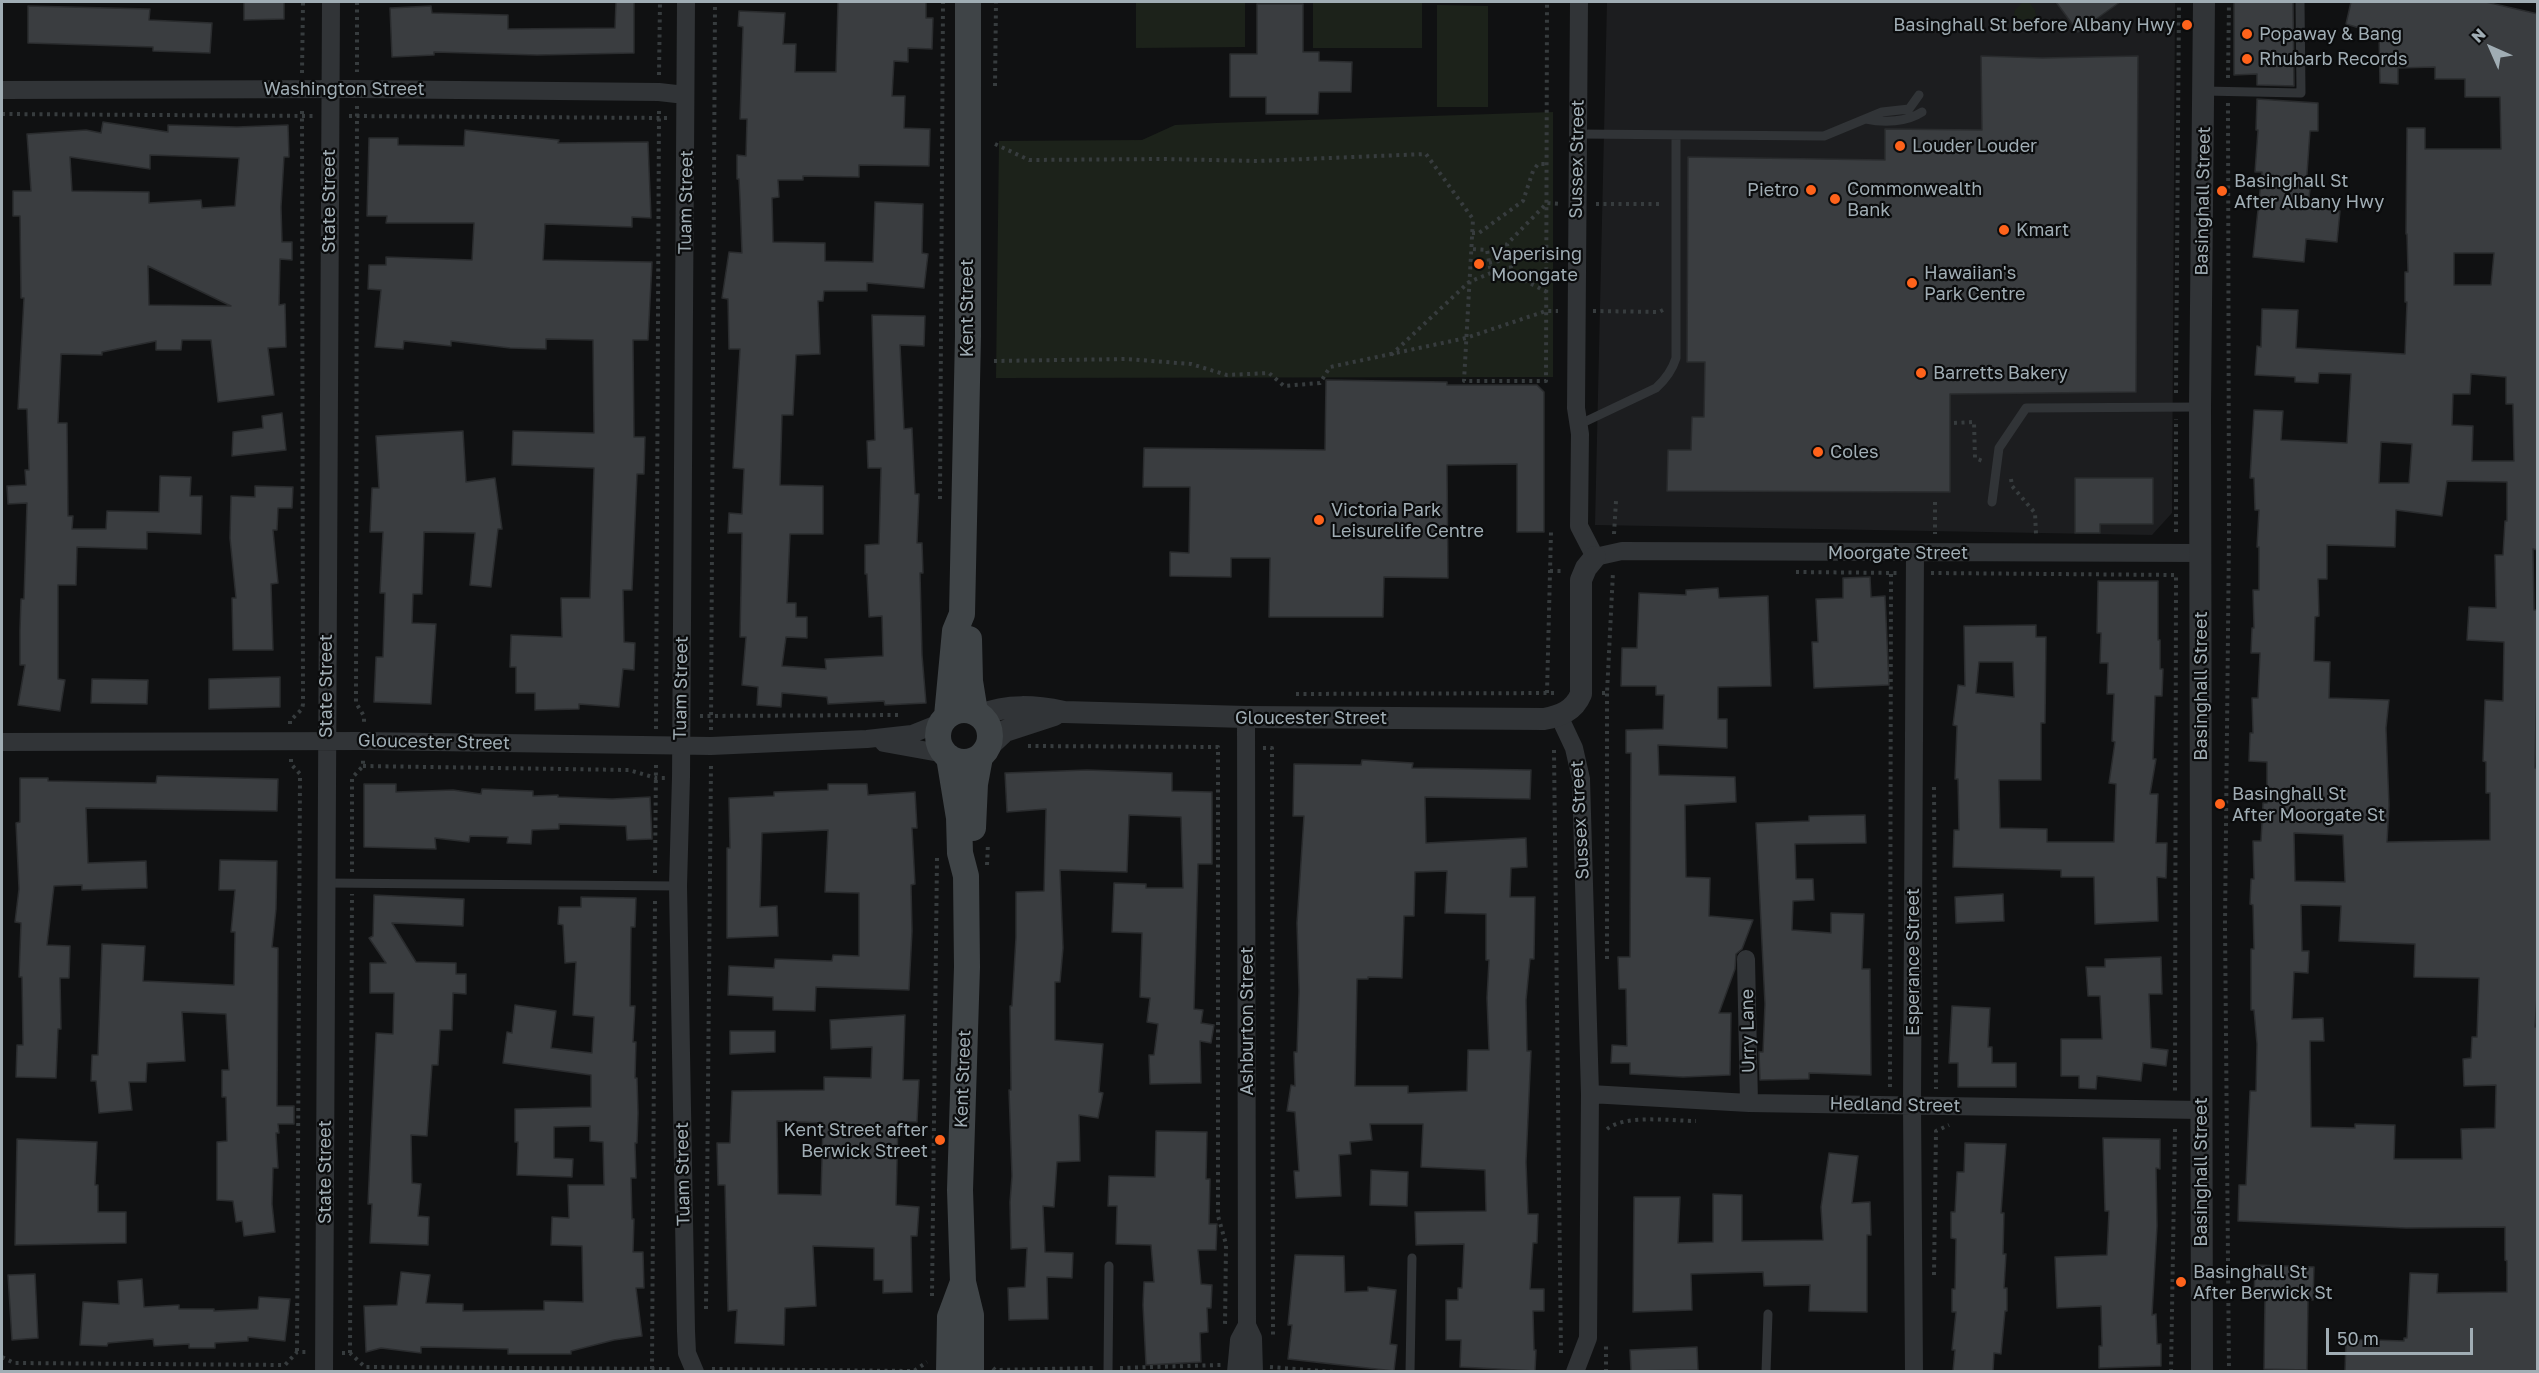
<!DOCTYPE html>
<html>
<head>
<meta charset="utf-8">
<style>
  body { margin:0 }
  #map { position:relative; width:2539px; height:1373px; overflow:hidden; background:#101112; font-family:"Golos Text",sans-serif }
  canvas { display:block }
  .frame { position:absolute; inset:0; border:3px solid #a0adb4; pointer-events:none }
  .north { position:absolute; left:2461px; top:18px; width:60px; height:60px; -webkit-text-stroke:4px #0b0c0d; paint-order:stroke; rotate:315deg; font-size:16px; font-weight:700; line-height:24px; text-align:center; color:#a0adb4 }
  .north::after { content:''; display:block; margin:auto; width:21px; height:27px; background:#a0adb4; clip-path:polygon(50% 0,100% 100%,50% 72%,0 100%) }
  .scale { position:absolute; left:2326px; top:1328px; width:147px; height:27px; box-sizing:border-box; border:3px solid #a0adb4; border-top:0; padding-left:8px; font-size:18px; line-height:21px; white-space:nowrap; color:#a0adb4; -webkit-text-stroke:4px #0b0c0d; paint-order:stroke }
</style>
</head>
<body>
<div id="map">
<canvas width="2539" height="1373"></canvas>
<div class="frame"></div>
<div class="north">N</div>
<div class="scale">50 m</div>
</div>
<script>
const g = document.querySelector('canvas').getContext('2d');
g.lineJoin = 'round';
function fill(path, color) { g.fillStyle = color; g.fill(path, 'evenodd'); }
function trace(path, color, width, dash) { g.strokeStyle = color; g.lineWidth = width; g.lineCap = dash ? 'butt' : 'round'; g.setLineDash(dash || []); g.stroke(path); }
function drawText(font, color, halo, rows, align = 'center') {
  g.font = font + ' "Golos Text",sans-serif'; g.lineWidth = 4.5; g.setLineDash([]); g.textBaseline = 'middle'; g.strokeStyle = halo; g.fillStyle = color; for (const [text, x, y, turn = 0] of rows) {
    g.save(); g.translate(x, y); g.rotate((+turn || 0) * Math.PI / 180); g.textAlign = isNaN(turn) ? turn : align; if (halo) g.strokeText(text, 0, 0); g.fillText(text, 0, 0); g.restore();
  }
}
const built = new Path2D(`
  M1607 2H2175L2172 513 2152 535 1595 525Z`);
const green = new Path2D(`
  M1136 2H1245V47L1136 48Z
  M1313 2H1422V48H1313Z
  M2023 2H2029L2035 10 2039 29 2011 28 2015 10Z
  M1437 5 1488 6V107H1437Z
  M1553 112V377L996 378 999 141 1142 140 1175 125 1216 123Z`);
const building = new Path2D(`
  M244 2H284V19L244 20Z
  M616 2H634V53L537 55 434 52V55L392 57 390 8 431 6 432 13 508 15V29L615 28Z
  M838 2H926V18H933L932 49 908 48V62L894 61 892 96H905L904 128 930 129 929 166 859 165V177L803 176V180H778L779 197 772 198 773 242 825 243V261L873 262 875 202 923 204 922 253 928 254 924 288 867 283V291H824L823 301H818L820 354 796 355 793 415H782L780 485 823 486V534H790L787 603H796V617H807V638L786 637 782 666 826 669 825 659 883 656 882 616 869 617 867 574H865V545L879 544 881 468H868L867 441 875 440 872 315 925 316 924 346 900 345 904 429 912 428 915 494H919L917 543H922L923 573H920L922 655 926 703 885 705 884 701 828 704 827 697 782 693 781 707 757 705 758 687 742 685 746 637H740L742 533H728L729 513 742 514 744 469 733 468 740 349H729L728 299 722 298 729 252 742 253 740 199 739 179H737V155L746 156 747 119H740L743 27 738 26 739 11 785 13 783 44H796L795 72H836Z
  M2056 2H2120L2078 32Z
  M2234 2H2293L2294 86 2257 85V74L2234 75Z
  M2351 2H2486L2538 14V550L2533 549 2534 610H2538L2535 768H2538V981L2535 1027H2538V1371H2345L2346 1339 2404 1341V1338H2407L2410 1273 2438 1274 2437 1293 2507 1292V1261L2505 1260V1227L2406 1228 2238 1221 2239 1185H2246L2250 1091H2256L2257 1044 2254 1010H2251V949H2254L2253 905 2250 904 2251 879H2254L2253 841H2261L2263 803H2267V762L2249 761 2250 733H2253L2252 698H2258L2260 653H2251L2252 628H2254L2253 590H2259V547H2257L2259 510H2255L2254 478H2250L2254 410 2283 411 2281 440 2347 443 2351 374 2319 373 2318 383 2295 382V377L2255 375 2257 346 2261 347 2262 309 2298 310 2296 348 2405 354 2407 302H2405V272H2408L2407 234H2406L2407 128H2425V149H2501L2500 97H2465V79H2435V67L2398 68V84L2380 83 2379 34 2346 24ZM2454 253H2494L2491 285H2454ZM2471 374 2506 377V404H2513L2514 461H2472L2473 426 2452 425 2453 394H2470ZM2381 442 2412 444 2409 483H2379ZM2447 481 2507 482V521H2505L2503 555H2495L2496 608 2469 607 2467 640 2504 642 2503 701 2485 700 2483 761 2486 762V793H2490V840L2387 842 2389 805 2386 728 2389 700 2329 698 2330 662 2314 661 2315 617 2319 616 2318 579H2327V545L2395 547 2396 510 2442 516ZM2294 833 2343 835 2345 882 2295 881ZM2301 905 2341 906 2339 941 2415 944 2414 977 2479 978 2477 1037H2472L2471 1058 2463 1059 2464 1086 2496 1085 2495 1128 2461 1129 2462 1159H2394L2395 1125 2355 1124V1128L2311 1127 2310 1041H2324L2323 1018 2292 1019 2294 972 2308 973 2309 951H2302Z
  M1257 4H1303V52H1319V61L1352 62 1351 92H1319L1318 114H1266V97H1230V54H1257Z
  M28 6 150 9 149 20 212 23 210 53 153 51V47L28 43Z
  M1981 56 2042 58 2138 56 2136 392 1950 394V492L1667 491 1668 450H1691L1692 417H1704L1705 362H1687L1688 157 1885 160V129L1982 130Z
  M2257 99 2318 103V131H2310L2306 188 2310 189 2308 207 2340 211 2337 242 2306 239 2304 262 2253 257 2262 172H2255L2258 130H2256Z
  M103 122 168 132V125L237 127 288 125 289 157H284L281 207 282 242H292V260L280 259 279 305 285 304 286 347 268 348 274 395 218 402 211 340H182L181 350H156V341L102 352V355L61 354 58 423H67L68 516H73L72 529H106L107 511 159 512 160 476 191 477 190 496H202L201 534 147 532V549L77 547 76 585H58V679L65 680 60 711 18 705 25 665H20V630L21 599H24L27 503 8 504 7 486 26 485 25 470H29L27 409H18L24 298H21L20 216H13V191H31L27 134 86 130 101 133ZM150 155 239 158 235 206 202 208 201 200 149 203V192L72 191 70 157 150 169ZM148 266 231 306 149 305Z
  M465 130 559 140 558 143 648 142 651 218 632 217V227L545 224 543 260 652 262 648 340H633L634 437H645L644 474H637L632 590H623L624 642 635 643 634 670 623 669 619 707 579 704V709L535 710V693H516V667H510L511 635 562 637 561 598H590L594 468 512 465 513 431 594 433 593 340 546 339V349L510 348 451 341V346L404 341 403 349 375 347 381 290 368 289 369 265H386V257L472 260 474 223H386L387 216H367L369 138H398V145L464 146Z
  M1326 380 1447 382V385H1537L1544 392V532H1517V464L1447 465 1448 578 1384 577 1383 617H1269L1270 558H1231V577L1170 576V552L1189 553 1190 487H1143L1144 448 1325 450Z
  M282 413 286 450 232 456 233 432 263 428 262 416Z
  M463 431 466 482 495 478 502 529H498L491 587 470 585 475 533 424 532 422 594H413L412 623 436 624 431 704 374 702 376 657H383L385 593H380L383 532H370L372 488H379L376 436Z
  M2075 478H2153V524H2100V533H2075Z
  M255 486 293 487 292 508H278L277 530H273L278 583 271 584 273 650H233L232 598H236L230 538 231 496 255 497Z
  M1870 577 1871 597 1885 596 1889 685 1814 688 1812 642H1818L1816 599 1843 598V578Z
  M2098 581H2158V640H2160V669H2163L2162 696H2155L2153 759H2156L2150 794H2158L2156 843H2167L2166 878 2157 877 2158 921 2095 924 2094 877H2061V870L1953 867 1954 830H1959L1958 779H1955L1957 726 1953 725 1958 685 1965 686 1964 626 2036 625V637H2046L2045 723H2041V780H1999L2000 828 2047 829V842H2114L2116 784 2109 783 2115 742 2112 741 2114 694H2107L2108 663H2100L2101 633H2097ZM1979 662H2013L2014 697 1976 693Z
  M1718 588 1719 598 1768 596 1771 686 1718 687V719H1727V748L1658 745 1659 775 1735 777 1736 802 1685 805 1686 877 1710 878 1709 916 1753 920 1742 949 1736 954 1735 969 1719 1013H1731L1730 1075 1683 1077 1630 1074V1063H1611L1612 1045 1627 1046 1626 989H1619L1618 957H1630L1631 753H1626V730L1663 729 1664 695H1656V686H1621L1622 648H1637L1639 593 1686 595V590Z
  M280 677V707L209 709V679Z
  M92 679 148 680 147 704 91 703Z
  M1362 760 1413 763 1412 768 1531 770 1530 799 1425 797 1426 843 1526 838 1527 867 1511 868 1510 897H1535L1534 959H1530L1526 1000 1527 1051H1531L1526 1162 1528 1214H1538L1537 1243H1533L1530 1289H1544V1311H1533L1534 1350H1536L1535 1371 1460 1367 1461 1340H1446V1300H1458V1288H1462L1464 1244 1416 1245 1415 1212 1486 1211 1485 1170 1421 1167 1423 1124H1370L1372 1140 1350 1142 1351 1154 1339 1155 1341 1196 1296 1198 1294 1171H1299L1295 1112 1287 1111 1291 1085 1295 1086 1294 1052H1297L1299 991 1297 923 1304 816H1293L1294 764 1361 765ZM1447 871 1445 913 1486 914V960H1489L1487 998 1489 1050H1468L1467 1091 1408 1093V1086H1355L1357 979H1368V977L1402 978 1404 916H1414L1415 872Z
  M1087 770 1172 773V791L1212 792V864H1198L1194 1009 1203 1010 1201 1023 1214 1025 1211 1043 1200 1041 1201 1083 1150 1084 1149 1055H1154L1158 1024 1147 1022 1150 998 1140 997 1142 933 1112 932 1114 883 1146 884V888H1183L1181 817 1129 815 1127 872 1060 870 1063 948 1060 982H1055V1040L1103 1044 1099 1092 1103 1093 1098 1118 1079 1115 1080 1161 1057 1162 1054 1207 1043 1206 1045 1252 1073 1253 1072 1278 1047 1277 1048 1319 1009 1320 1008 1288 1025 1287 1027 1248 1011 1249 1010 1202 1012 1176 1009 1090H1011L1010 1006H1012L1016 937V892L1044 891 1046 809 1007 812 1005 773Z
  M157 776 278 779 277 811 86 808 88 863 146 861 147 888 82 890V885L54 886 47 945 70 946 69 978H60L61 1029H58L56 1078 16 1077 17 1045H23L22 977H19L21 923 15 922 19 889 16 823 20 822V778H48V781L156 783Z
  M364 784H396V792L453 790 481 794 482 789 533 791V796L558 795V797L612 799 650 797 652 839 627 840 626 826 559 824V829L532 830 531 844 507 843 508 837 470 836 469 842 435 838 436 849 364 847Z
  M828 784H867L868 795 915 792 917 828H912L915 884 911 885 912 931 909 990 816 987 815 1011 773 1010V997L728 995 729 966 774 968 775 959 832 961 833 955 859 956V893L825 892 828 830 762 833 760 907 777 906 778 936 727 938V848H730L729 798 774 796V792L828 790Z
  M1865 815 1866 843 1795 844 1796 879H1813L1814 900 1793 901 1792 930 1831 933V913L1864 914 1862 969H1870L1871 1075 1809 1073V1079L1760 1080 1759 1052H1763L1765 1004 1756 823 1809 821V816Z
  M220 860 277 861 276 909 272 947 278 948 277 1106H294V1124H278L279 1133H276L278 1168H273L272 1204 275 1232 244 1236 242 1221 236 1222 233 1201 217 1200V1142L227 1141 226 1097H222V1070H229L226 1014 182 1012 185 1061 147 1063 146 1082H129L132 1110 99 1113 96 1081H91L92 1055H98L102 944 145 946 143 981 234 985 235 932H231L235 890H219Z
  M2003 894 2004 921 1956 923 1955 897Z
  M374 895 464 899 463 926 392 923 416 962 456 963V974H466V994L453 993 452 1030H440L438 1065H432L427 1136 411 1135 412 1183 421 1184 418 1216 429 1217 428 1245 370 1243 372 1204H368L376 1033 393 1034 394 993H370V963H386L369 938 373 936Z
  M581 897 636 898 635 927H631L630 1006H635L633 1042H636L635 1078H637L638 1113 637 1143H635L636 1178H631L632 1219H634L633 1252H643L644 1288H636L642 1336 614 1340 571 1351V1354H508V1349L468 1348 421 1347V1353L381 1348 366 1352 364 1306 397 1305 401 1272 430 1275 426 1303 463 1304V1311L544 1310V1301L583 1302 582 1246 551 1245 552 1217 569 1218 568 1185H604L603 1142 590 1141V1126L554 1127V1158L573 1159 572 1177 517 1175 518 1142H515V1109L591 1107V1075L503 1063 507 1032 512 1033 515 1005 556 1011 551 1048 592 1053 594 1017 573 1015 576 962 565 963 563 925 558 924 559 907H581Z
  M2161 957 2162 994H2149L2151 1048 2168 1050 2166 1066 2143 1063 2141 1081 2097 1076 2096 1089 2079 1088V1076H2061V1039H2102L2100 996H2088L2086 967H2105V959Z
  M1952 1006 1990 1008 1988 1047H1992V1063H2016V1087H1958V1063H1949Z
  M905 1015 903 1080H919L917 1122 898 1121 896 1205 919 1207 917 1236H911L912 1292 883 1293V1280H874V1248L813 1246 816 1306 785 1308 784 1345 735 1343 737 1310 728 1311 725 1185H718L717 1143H730L732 1091 824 1090V1077L871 1078 872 1047 831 1049 830 1020ZM777 1121 823 1123 821 1195 778 1194Z
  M730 1031H775V1052L730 1054Z
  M1156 1131 1207 1132 1206 1179H1210L1209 1224H1217L1216 1250H1198L1201 1284 1212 1285 1211 1308H1207L1208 1332 1200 1333 1201 1362 1146 1365 1143 1305 1144 1282H1154L1151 1245 1116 1244 1117 1206H1108L1109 1176 1155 1177Z
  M2103 1138 2160 1139V1169L2156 1168 2157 1226 2152 1315 2156 1314 2157 1344H2161V1366L2099 1368V1346H2102L2101 1306 2057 1308 2055 1257 2107 1255 2109 1211H2105Z
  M17 1139 97 1142 95 1185H98V1212H126V1243L15 1245Z
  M1965 1143 2006 1144 2001 1213H2004L2003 1254H2006L2004 1288H2007V1311H2005L2001 1354 1994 1353 1993 1371H1953L1955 1350H1952L1956 1312H1952V1289H1955L1956 1239 1951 1238V1212H1955L1957 1172H1964Z
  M1829 1153 1858 1156 1852 1203 1870 1202 1871 1235H1867V1312L1809 1311 1810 1285 1764 1286 1763 1272 1691 1274 1692 1310 1633 1312 1634 1197H1680L1678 1243 1713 1242V1194L1742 1195V1241L1823 1240 1821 1207Z
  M1371 1170 1408 1172 1407 1206 1370 1205Z
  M1295 1255 1344 1256 1345 1292 1368 1291V1287L1396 1290 1390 1344 1397 1345 1394 1371 1288 1359 1292 1325H1288Z
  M2255 1265 2314 1267 2313 1300 2308 1299 2307 1370 2264 1369 2265 1298H2254Z
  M35 1274 38 1338 12 1340 8 1275Z
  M142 1279 144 1307 179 1305V1309H214V1311L258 1309 259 1297 290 1299 285 1341 248 1337V1341L215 1343V1348H189V1344L154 1346 153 1339 108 1343 107 1346 80 1345 83 1302 119 1304 118 1281Z
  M1697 1347 1698 1370 1631 1371 1630 1350Z`);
const path = new Path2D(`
  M357 2V72
  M302 73 303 2
  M659 75 660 2
  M2228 78 2229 2
  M995 86 996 2
  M2228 103 2229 535 2225 925 2229 1372
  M357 106 356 703 364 716V723
  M2 114 314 116
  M349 116 668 118
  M995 144 1029 160 1164 159 1258 161 1426 154 1473 219 1464 381H1546L1547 2
  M1596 204H1663
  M1472 233H1479L1523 201 1533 171 1538 164H1547
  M1489 263 1509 259
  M1547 292 1512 274 1507 244 1547 203 1561 204
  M1593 311 1659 312 1663 310
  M1391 355 1469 282 1491 273 1487 250 1471 249
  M994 361 1127 359 1191 364 1227 375 1269 373 1284 386 1320 383 1330 367 1466 338 1546 311H1558
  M2176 393 2179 2
  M1954 423 1974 422 1975 458 1985 462
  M2011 479 2012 486 2035 513 2036 534
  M940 499 943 2
  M1935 502V534
  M2176 532V419
  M1614 534 1616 501
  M1550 571H1564
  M1796 572 1897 573
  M1931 573 2176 575 2175 1092
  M1547 693 1551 532
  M1602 693H1607L1613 572
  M1296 694 1555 693
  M700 716 902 715
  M290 724V721L302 709 303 704 302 107
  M656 729 659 110
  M711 730 715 2
  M1028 746 1218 747V1216L1226 1244 1225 1326
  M1263 748H1272L1273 1338
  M1554 750 1561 1355
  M291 759V764L300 774 297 1352
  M363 766 629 770 656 778H665
  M1934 787 1936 1089
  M987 865 988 843
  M352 872V778L363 766V757
  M655 873 656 764
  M1607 959V693
  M1890 1087 1891 573
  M1607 1129C1626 1114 1672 1121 1696 1121
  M1934 1275 1936 1131 1949 1125
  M932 1296 937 857
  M706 1309 711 764
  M342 1353H350L365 1367 674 1369
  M350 1353 352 894
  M2 1357 14 1363 285 1365 297 1352H308
  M1270 1367 1335 1372
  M993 1368 995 1370 1095 1368
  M1120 1368 1221 1365
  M652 1369 655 899
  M712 1369 914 1371 927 1362
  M1606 1372V1345
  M2171 1372 2175 1129`);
const service = new Path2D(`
  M2204 91 2301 93 2300 2
  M1866 119C1884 123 1907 122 1922 112
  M1577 134 1824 136 1882 112 1909 109 1919 95
  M1578 425 1656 388C1666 379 1672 371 1676 358V135
  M1992 502 1999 448 2026 408 2200 407
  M326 883 678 886
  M1108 1372 1109 1266
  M1410 1372 1412 1258
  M1766 1372 1768 1314`);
const minor = new Path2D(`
  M686 2 681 777 678 886 686 1331 687 1353 695 1372
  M1579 2 1576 408 1580 434 1579 526 1595 557 1622 551 2201 553
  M2 90 357 89 659 92 685 95
  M1559 716 1574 748 1581 779 1590 1094 1588 1338 1575 1372
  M1246 717 1247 1325 1253 1338 1254 1372
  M2 742 363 741 711 746 867 739 912 734 942 722
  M884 743 945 754
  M1746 959 1749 1103
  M1590 1094 1749 1103 2201 1110
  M324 1372 331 2
  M1236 1372 1239 1340 1247 1325
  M1914 1372 1912 1105 1915 553`);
const tertiary = new Path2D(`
  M980 715C1008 704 1035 706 1064 712L1246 717 1544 719C1560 716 1574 711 1581 694V580L1586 568 1595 557
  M989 746 1005 731 1054 715
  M2202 1372 2200 407 2204 2`);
const secondary = new Path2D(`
  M969 639 970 681 975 712
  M938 736a26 26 0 1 1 52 0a26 26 0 1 1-52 0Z
  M947 716 955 631 962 614 968 336V2
  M949 757 959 818 960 853 966 876 967 967 960 1190 963 1282 971 1315V1372
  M973 828 975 784 980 757
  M949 1372 950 1317 963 1282`);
const markers = [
  [2187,25,6,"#ff631b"],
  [2247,34,6,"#ff631b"],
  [2247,59,6,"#ff631b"],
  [1900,146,6,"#ff631b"],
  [1811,190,6,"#ff631b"],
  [2222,191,6,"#ff631b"],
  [1835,199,6,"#ff631b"],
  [2004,230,6,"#ff631b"],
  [1479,264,6,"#ff631b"],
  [1912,283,6,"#ff631b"],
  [1921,373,6,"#ff631b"],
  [1818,452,6,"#ff631b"],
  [1319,520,6,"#ff631b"],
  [2220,804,6,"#ff631b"],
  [940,1140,6,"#ff631b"],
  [2181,1282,6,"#ff631b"]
];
const poiNames = [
  ["Basinghall St before Albany Hwy",2175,25,"right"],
  ["Popaway & Bang",2259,34],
  ["Rhubarb Records",2259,59],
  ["Louder Louder",1912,146],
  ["Basinghall St",2234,181],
  ["After Albany Hwy",2234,202],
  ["Commonwealth",1847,189],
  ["Bank",1847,210],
  ["Pietro",1799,190,"right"],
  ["Kmart",2016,230],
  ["Vaperising",1491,254],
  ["Moongate",1491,275],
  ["Hawaiian's",1924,273],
  ["Park Centre",1924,294],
  ["Barretts Bakery",1933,373],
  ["Coles",1830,452],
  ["Victoria Park",1331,510],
  ["Leisurelife Centre",1331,531],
  ["Basinghall St",2232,794],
  ["After Moorgate St",2232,815],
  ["Kent Street after",928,1130,"right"],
  ["Berwick Street",928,1151,"right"],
  ["Basinghall St",2193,1272],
  ["After Berwick St",2193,1293]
];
const streetNames = [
  ["Washington Street",344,89],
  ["Sussex Street",1577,159,-89],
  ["State Street",329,201,-90],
  ["Basinghall Street",2203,201,-89],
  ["Tuam Street",686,202,-89],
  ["Kent Street",967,308,-90],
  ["Moorgate Street",1898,553],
  ["State Street",326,686,-90],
  ["Basinghall Street",2201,686,-90],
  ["Tuam Street",681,688,-89],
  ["Gloucester Street",1311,718],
  ["Gloucester Street",434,742,1],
  ["Sussex Street",1580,820,-93],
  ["Esperance Street",1913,962,-90],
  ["Ashburton Street",1247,1021,-90],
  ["Urry Lane",1748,1031,-91],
  ["Kent Street",963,1079,-88],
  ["Hedland Street",1895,1105,1],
  ["State Street",325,1172,-90],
  ["Basinghall Street",2201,1172,-90],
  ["Tuam Street",683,1174,-91]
];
fill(built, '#1c1d1f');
fill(green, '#1c221a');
fill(building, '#3a3d40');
trace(building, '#2a2c2e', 1.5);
trace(path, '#373c3e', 4, [3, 4.5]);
trace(service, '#313437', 9);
trace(minor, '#313437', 18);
trace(tertiary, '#313437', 22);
trace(secondary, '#3f4447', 26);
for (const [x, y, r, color] of markers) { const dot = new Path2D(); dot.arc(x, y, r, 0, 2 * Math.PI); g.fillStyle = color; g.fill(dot); trace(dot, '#0b0c0d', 2); }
drawText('18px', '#a0adb4', '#0b0c0d', poiNames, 'left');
drawText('18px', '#a0adb4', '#0b0c0d', streetNames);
</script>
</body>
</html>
